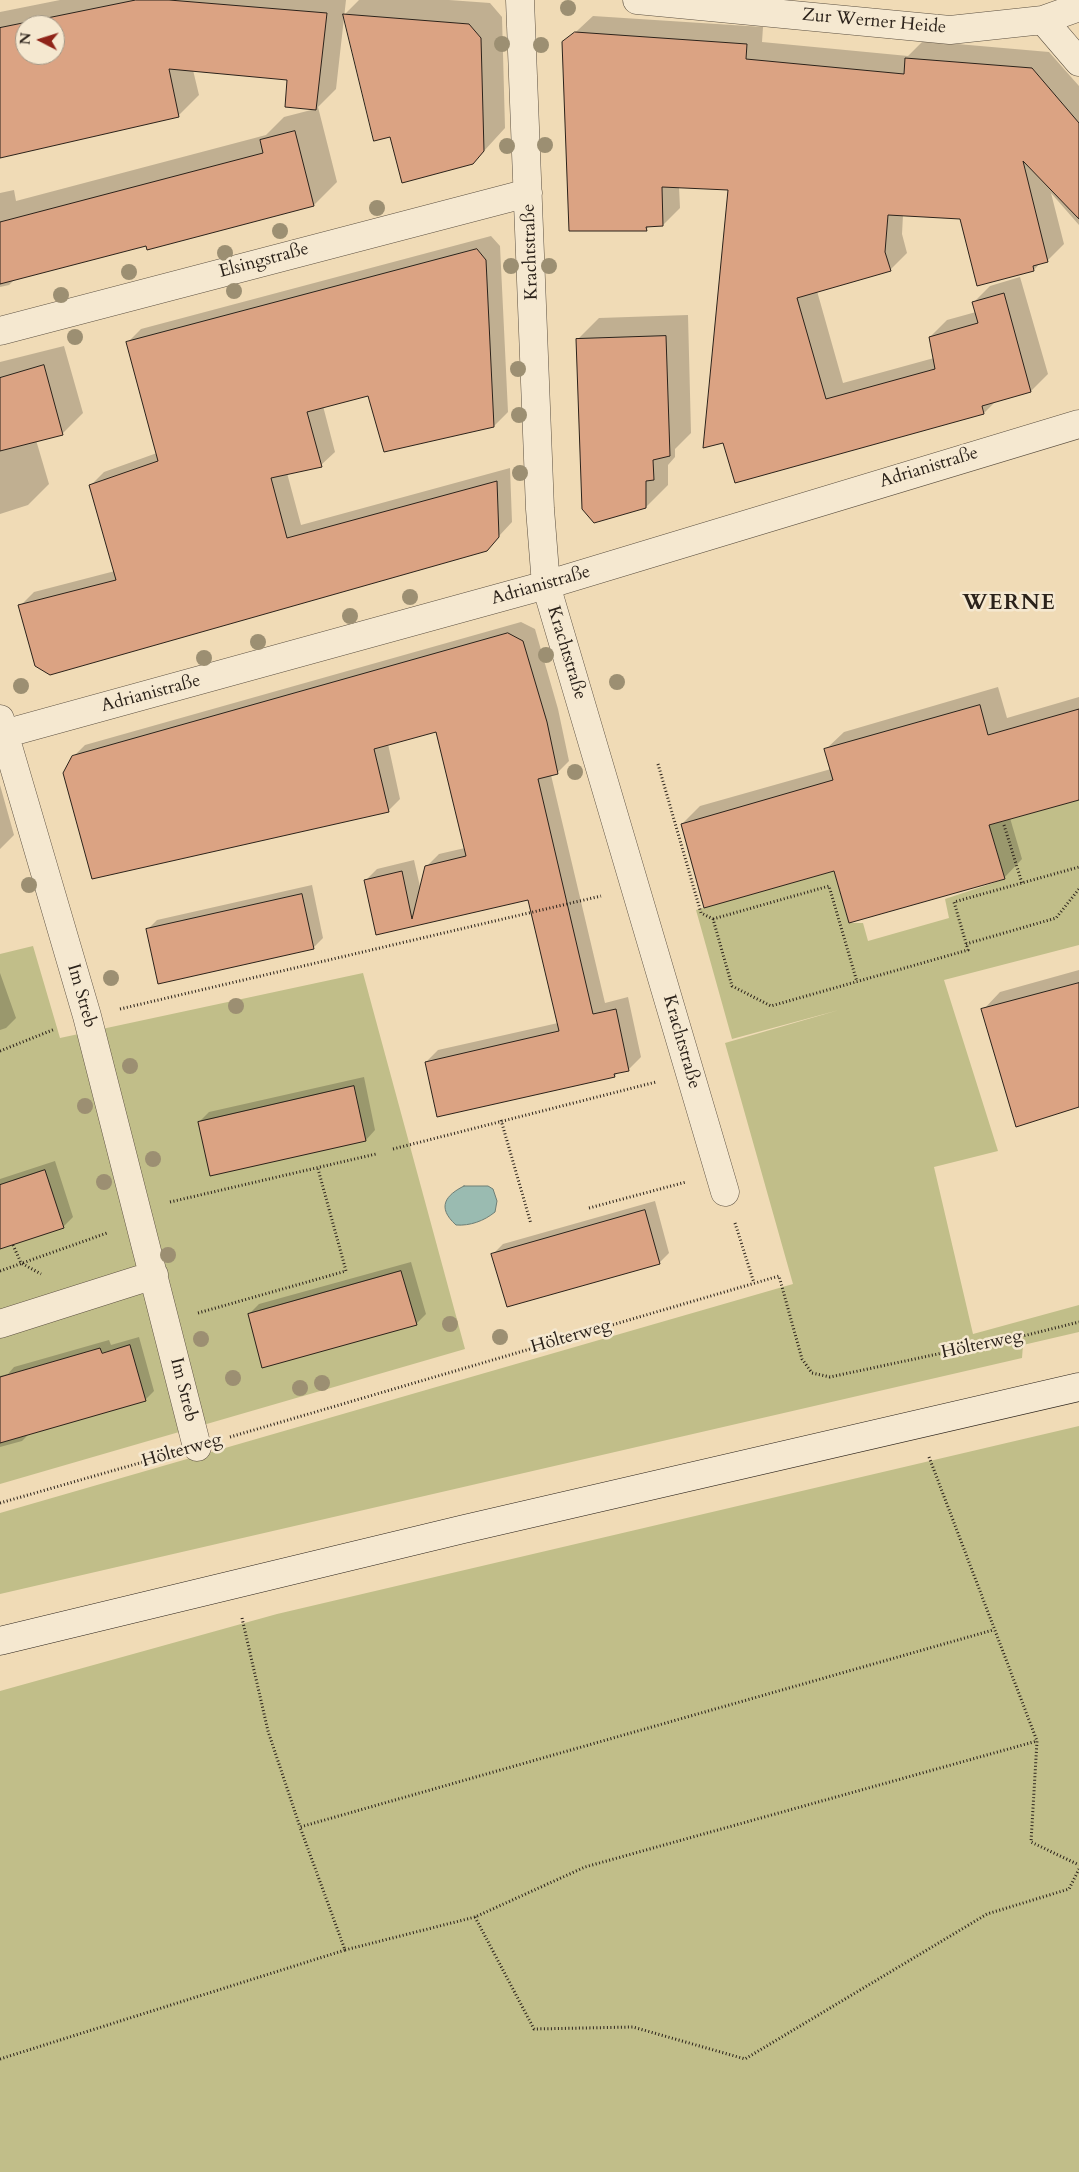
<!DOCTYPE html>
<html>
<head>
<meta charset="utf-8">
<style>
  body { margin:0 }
  #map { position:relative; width:1079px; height:2172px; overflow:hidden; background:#f0dbb6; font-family:Cardo,serif }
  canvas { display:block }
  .north { position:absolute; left:15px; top:15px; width:50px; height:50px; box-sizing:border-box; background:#f5e8d0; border:1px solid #a49987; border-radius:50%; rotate:275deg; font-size:14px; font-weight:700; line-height:20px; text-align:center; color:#2b221a }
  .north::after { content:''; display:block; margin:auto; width:18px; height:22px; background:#8f2418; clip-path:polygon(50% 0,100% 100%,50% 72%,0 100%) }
</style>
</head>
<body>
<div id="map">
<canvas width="1079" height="2172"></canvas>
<div class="north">N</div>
</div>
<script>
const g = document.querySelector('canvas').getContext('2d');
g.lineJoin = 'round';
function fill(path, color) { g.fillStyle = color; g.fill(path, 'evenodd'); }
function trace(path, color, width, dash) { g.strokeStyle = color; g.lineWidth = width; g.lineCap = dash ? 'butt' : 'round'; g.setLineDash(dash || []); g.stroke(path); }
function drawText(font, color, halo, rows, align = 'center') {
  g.font = font + ' Cardo,serif'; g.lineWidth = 5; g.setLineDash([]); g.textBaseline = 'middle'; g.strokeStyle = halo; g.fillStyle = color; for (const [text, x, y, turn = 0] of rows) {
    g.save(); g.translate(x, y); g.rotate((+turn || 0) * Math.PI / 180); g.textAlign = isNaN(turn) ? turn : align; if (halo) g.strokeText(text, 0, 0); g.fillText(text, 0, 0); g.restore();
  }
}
const green = new Path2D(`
  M1079 800V945L944 980 998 1151 934 1167 973 1334 1079 1305V1332L1023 1345 1022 1358 0 1594V1513L793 1284 725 1043 839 1010 732 1039 696 910 834 871 849 923H863L868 941 949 918 945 899 1005 879 989 825Z
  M33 946 60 1038 363 973 465 1349 0 1484V954Z
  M1079 1426V2172H0V1691L277 1614Z`);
const water = new Path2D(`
  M464 1186H488L493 1189 497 1201 495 1212C484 1221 470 1226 456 1225 436 1207 446 1195 464 1186Z`);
const shadow = new Path2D(`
  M60 0H346L336 89 318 107 337 182 314 205 147 244 15 279 9 285 0 287V193L14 190 16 201 266 135 284 117 315 109 288 78 193 70 199 95 178 116 0 102V12ZM25 25H55V55H25Z
  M359 0H449L490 3 502 17 505 128 473 163 391 136 344 15Z
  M593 16 763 27 762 42 908 56 923 41 1049 52 1079 86V225L1051 193 1064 244 1047 261 1040 263 1034 270 978 285 961 218 903 215 902 234 907 253 890 270 817 291 843 383 934 358 930 337 947 320 976 312 973 303 990 286 1020 277 1048 374 1031 391 996 401 984 413 736 482 730 189 679 187 680 208 663 225H650L646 230 564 43Z
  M491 236 500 246 508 412 494 426 369 394 323 406 335 452 321 465 287 473 301 525 510 468 512 522 486 550 20 606 34 592 115 571 90 486 104 472 157 453 127 343 141 329Z
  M688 315 691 433 675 449V457L668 465V485L646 507 577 340 599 318Z
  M64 346 83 413 62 434 36 440 49 484 28 505 0 514V362Z
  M521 622 535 629 558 709 569 761 557 773 551 775 605 1003 628 997 641 1057 629 1069 618 1072 615 1076 426 1062 438 1050 558 1023 529 898 376 933 365 881 377 869 414 860 421 891 427 866 439 854 465 848 437 731 388 744 400 799 388 811 73 757 85 745Z
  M998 687 1007 718 1079 697V798L1010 818 1022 859 1004 878 835 869 682 824 700 806 831 769 825 750 844 732Z
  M0 785 14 835 0 849Z
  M312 885 323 938 313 948 147 930 157 920Z
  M1079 970V1107L1017 1125 983 1010 1000 992Z
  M0 973 16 1018 6 1028 0 1030Z
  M364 1077 375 1130 366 1140 199 1122 209 1112Z
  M55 1161 73 1217 63 1227 0 1248V1179Z
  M655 1201 669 1253 660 1262 508 1306 493 1254 503 1244Z
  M411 1262 426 1314 416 1324 249 1314 259 1304Z
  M139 1337 154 1391 145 1400 30 1433 22 1441 0 1447V1376L8 1374 14 1367 109 1340 111 1345Z`);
const building = new Path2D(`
  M136 0H169L327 13 316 110 285 107 287 80 169 69 179 117 0 158V28ZM25 25H55V55H25Z
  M343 14 469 24 481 38 484 151 473 164 402 183 390 137 374 141Z
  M575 32 747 44 746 59 904 74 905 58 1032 68 1079 123V219L1023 161 1048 262 1033 266 1034 271 977 286 960 219 888 215 885 252 891 271 797 298 826 399 935 369 929 337 978 323 972 302 1004 293 1031 392 982 406 984 414 735 483 723 443 703 448 728 190 662 187 663 226 646 227 647 231H569L562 42Z
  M295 131 314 206 147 250 146 246 0 284V222L263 153 260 140Z
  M477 249 486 260 494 427 384 452 368 396 307 412 322 467 271 478 287 538 497 481 499 537 487 551 50 675 35 666 18 605 116 580 89 485 158 461 126 342Z
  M666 336 670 456 653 460 654 480 646 481V508L594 523 582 509 576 339Z
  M44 365 63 435 0 451V378Z
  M508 633 523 641 547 722 558 774 538 779 593 1014 616 1009 629 1071 614 1074 615 1077 437 1117 425 1062 559 1031 528 900 376 935 364 880 402 871 412 919 425 866 466 856 436 732 374 749 389 812 92 879 63 773 72 756Z
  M980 705 988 735 1079 709V800L989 825 1005 879 849 923 834 871 704 908 681 824 833 780 824 749Z
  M302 894 314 949 158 984 146 929Z
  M1079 983V1107L1016 1127 981 1009Z
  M354 1086 366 1141 210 1176 198 1122Z
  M45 1170 64 1228 0 1249V1185Z
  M645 1210 660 1264 507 1307 491 1254Z
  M401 1271 417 1325 262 1368 248 1314Z
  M130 1345 146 1401 0 1443V1377L100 1348 102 1353Z`);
const path = new Path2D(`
  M658 764 701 913 713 919 732 986 771 1006 968 950 954 902 1079 867
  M1004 825 1022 883
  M713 919 829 886 857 982
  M966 944 1056 918 1079 889
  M120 1009 601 896
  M0 1051 55 1029
  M501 1120 531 1224
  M393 1149 656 1082
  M170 1202 376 1154
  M589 1208 686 1182
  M735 1223 754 1283
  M13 1245 21 1263 41 1274
  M0 1271 107 1233
  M198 1313 346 1271 318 1169
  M230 1437 779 1276 802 1359 812 1373 830 1377 1027 1335 1079 1322
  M929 1457 1037 1741
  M0 1503 164 1456
  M242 1618 268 1731 300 1827
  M475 1917 534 2029 633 2027 745 2059 987 1914 1069 1889 1079 1869
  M345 1950 475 1917 585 1867 1037 1741 1031 1842 1079 1865
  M0 2059 345 1950 300 1827 993 1630`);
const minor = new Path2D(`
  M520 0 540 509 546 585 725 1192
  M637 0 950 30 1043 20 1079 7
  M1043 20 1079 62
  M0 331 528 193
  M0 719 87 1016 197 1447
  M0 735 546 585 1079 424
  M0 1324 154 1275`);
const secondary = new Path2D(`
  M0 1641 464 1529 1079 1387`);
const trees = [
  [568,8],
  [502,44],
  [541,45],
  [545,145],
  [507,146],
  [377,208],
  [280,231],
  [225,253],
  [511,266],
  [549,266],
  [129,272],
  [234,291],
  [61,295],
  [75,337],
  [518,369],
  [519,415],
  [520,473],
  [410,597],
  [350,616],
  [258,642],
  [546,655],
  [204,658],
  [617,682],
  [21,686],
  [575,772],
  [29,885],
  [111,978],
  [236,1006],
  [130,1066],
  [85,1106],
  [153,1159],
  [104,1182],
  [168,1255],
  [450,1324],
  [500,1337],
  [201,1339],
  [233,1378],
  [322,1383],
  [300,1388]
];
const streetNames = [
  ["Zur Werner Heide",874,22,5],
  ["Krachtstraße",531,252,-92],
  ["Elsingstraße",264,261,-15],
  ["Adrianistraße",929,468,-17],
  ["Adrianistraße",541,586,-16],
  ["Krachtstraße",566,653,73],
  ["Adrianistraße",151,694,-15],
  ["Im Streb",81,996,74],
  ["Krachtstraße",681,1042,74],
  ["Hölterweg",571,1337,-16],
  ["Hölterweg",982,1345,-12],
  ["Im Streb",183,1390,76],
  ["Hölterweg",182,1451,-16]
];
const districtNames = [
  ["WERNE",1009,604]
];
fill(green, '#c1be89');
fill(water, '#9abbb1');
trace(water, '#6e7e75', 1);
fill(shadow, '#0003');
fill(building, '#dba383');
trace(building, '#2b221a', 1);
trace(minor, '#5c5041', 29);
trace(secondary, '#2b221a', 29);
trace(path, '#2b221a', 3, [1, 2.5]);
trace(minor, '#f5e8d0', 28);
trace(secondary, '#f5e8d0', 28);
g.fillStyle = '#9c8f72';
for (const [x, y] of trees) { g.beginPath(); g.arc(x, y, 8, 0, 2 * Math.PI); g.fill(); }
drawText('18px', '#2b221a', '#f5e8d0', streetNames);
g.letterSpacing = '1px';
drawText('bold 22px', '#2b221a', '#f5e8d0', districtNames);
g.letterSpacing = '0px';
</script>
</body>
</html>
